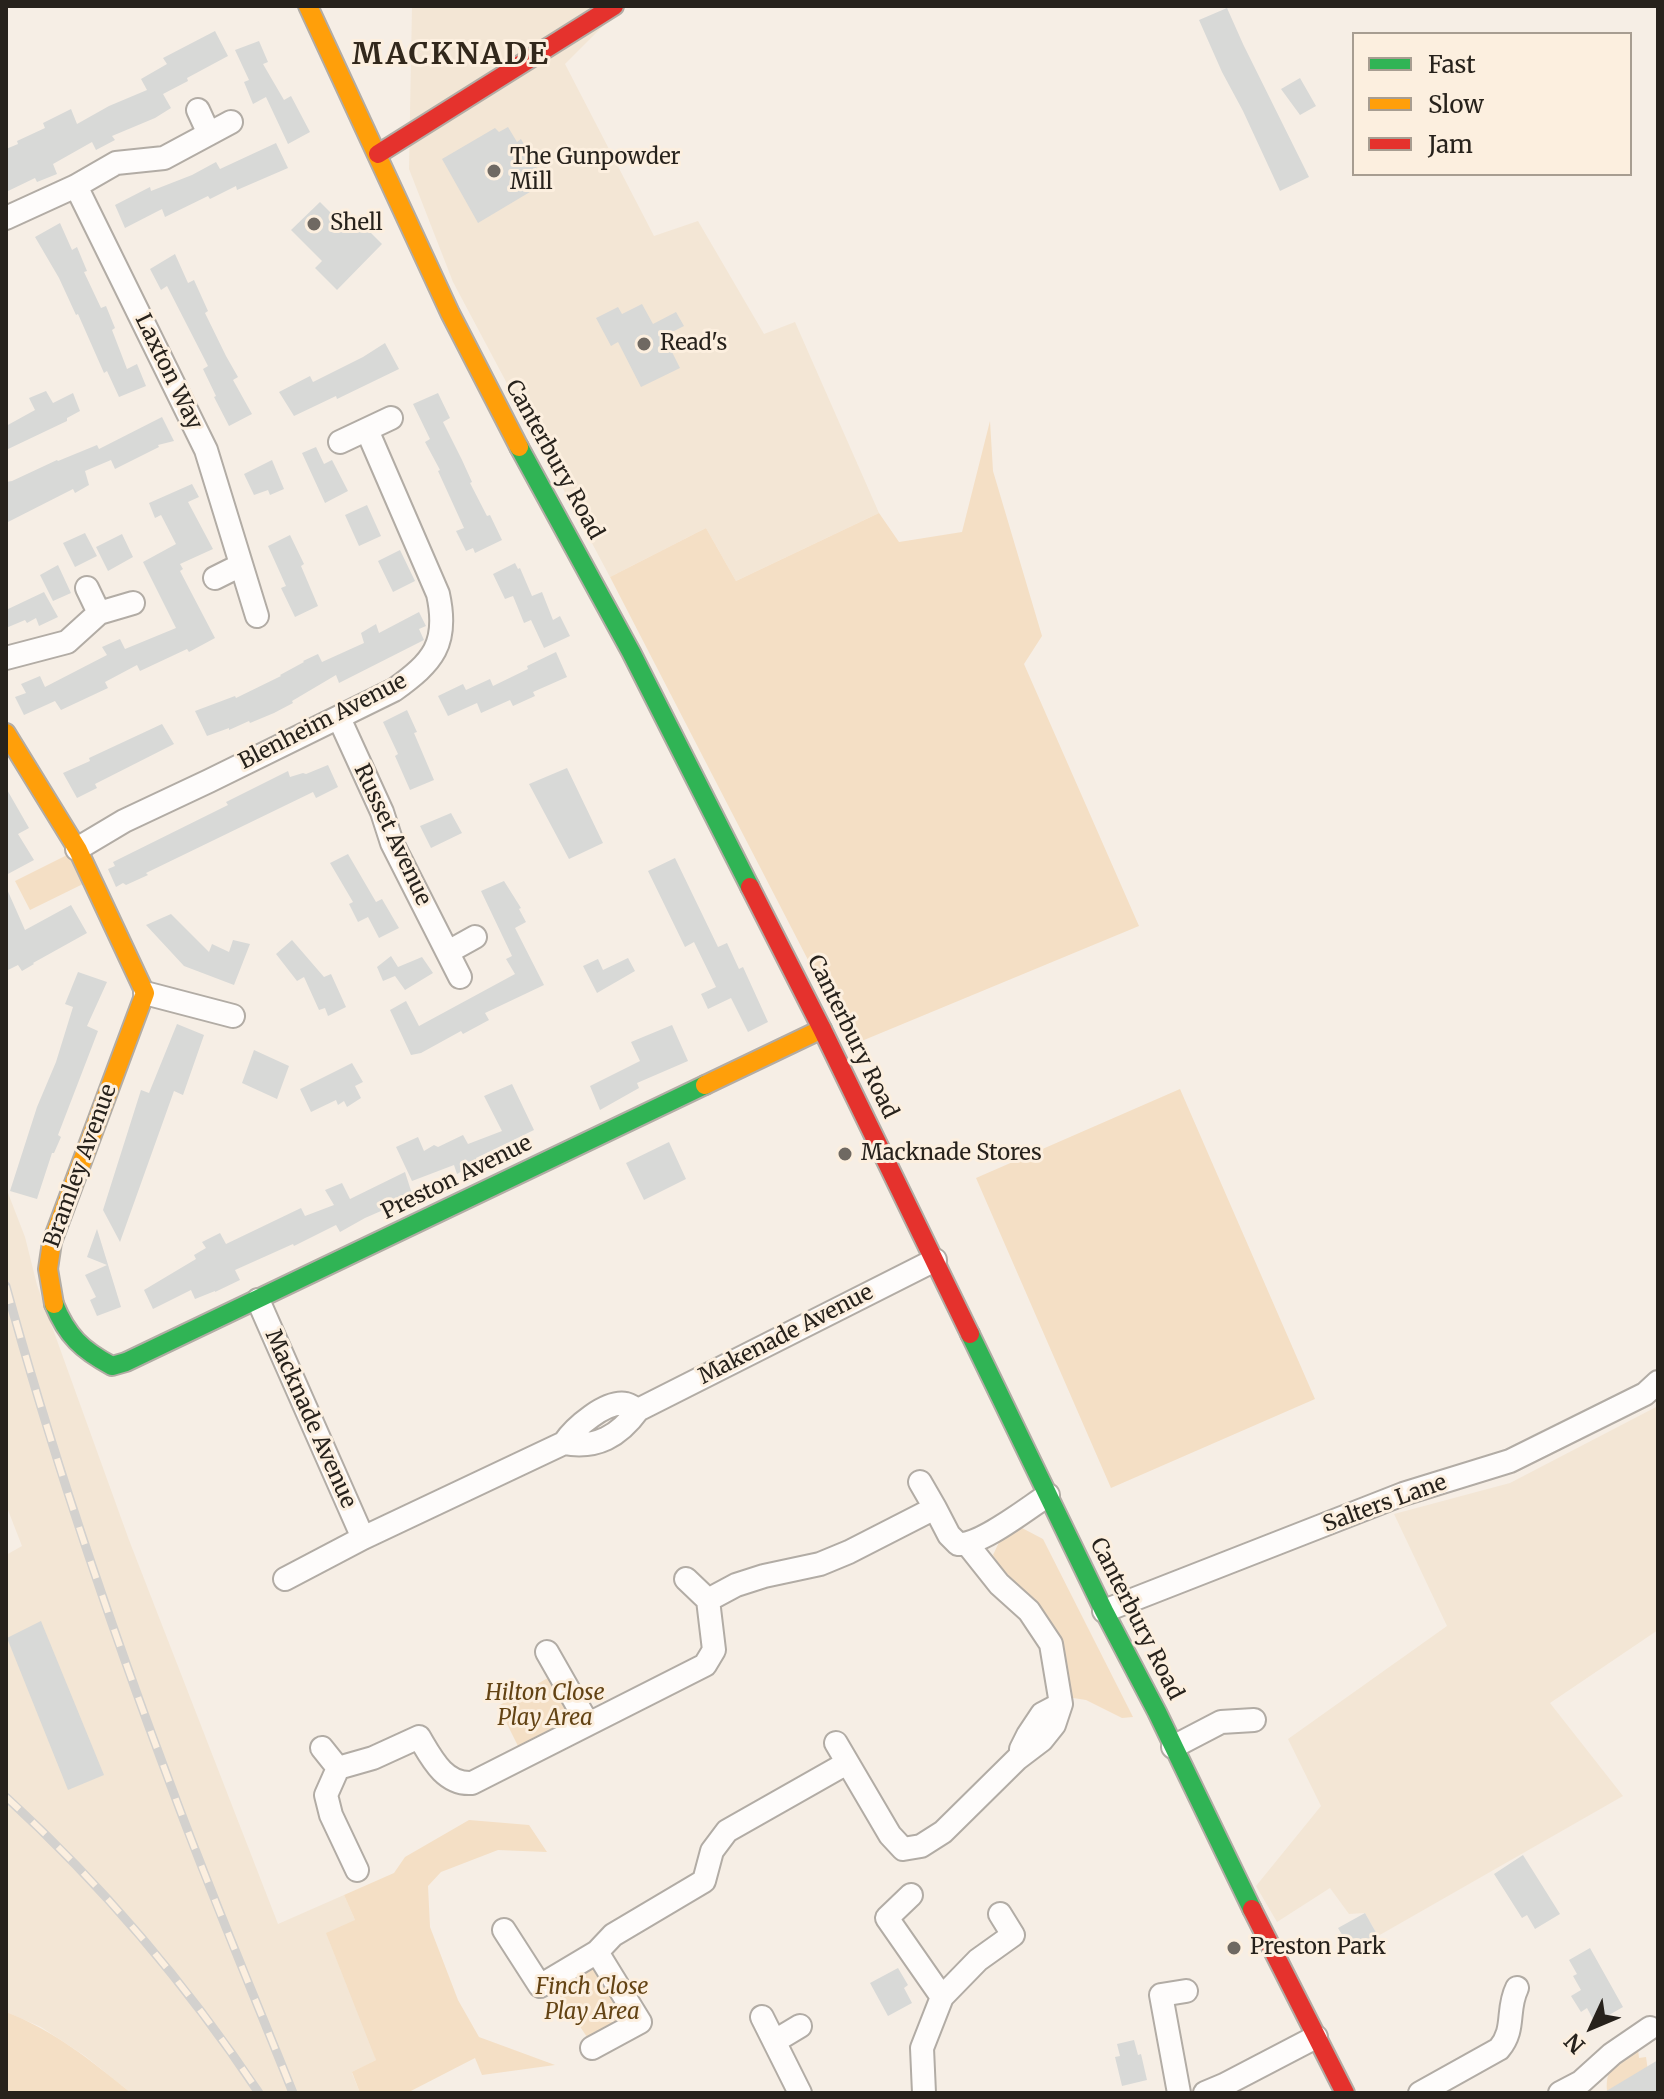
<!DOCTYPE html>
<html>
<head>
<meta charset="utf-8">
<style>
  body { margin:0 }
  #map { position:relative; width:1664px; height:2099px; overflow:hidden; background:#f6eee5; font-family:Merriweather,serif }
  canvas { display:block }
  .frame { position:absolute; inset:0; border:8px solid #27221c; pointer-events:none }
  .legend { position:absolute; left:1352px; top:32px; width:280px; height:144px; box-sizing:border-box; background:#fcefdf; border:2px solid #a79d91; margin:0; padding:10px 14px; list-style:none; font-size:24px; color:#27221c }
  .legend li { display:flex; align-items:center; gap:16px; height:40px }
  .legend b { width:40px; border:2px solid #a79d91 }
  .north { position:absolute; left:1552px; top:1987px; width:80px; height:80px; -webkit-text-stroke:6px #fcefdf; paint-order:stroke; rotate:226deg; font-size:22px; font-weight:700; line-height:32px; text-align:center; color:#27221c }
  .north::after { content:''; display:block; margin:auto; width:28px; height:36px; background:#27221c; clip-path:polygon(50% 0,100% 100%,50% 72%,0 100%) }
</style>
</head>
<body>
<div id="map">
<canvas width="1664" height="2099"></canvas>
<div class="frame"></div>
<ul class="legend">
<li><b style="height:10px;background:#30b455"></b>Fast</li>
<li><b style="height:10px;background:#ff9f0a"></b>Slow</li>
<li><b style="height:10px;background:#e5322d"></b>Jam</li>
</ul>
<div class="north">N</div>
</div>
<script>
const g = document.querySelector('canvas').getContext('2d');
g.lineJoin = 'round';
function fill(path, color) { g.fillStyle = color; g.fill(path, 'evenodd'); }
function trace(path, color, width, dash) { g.strokeStyle = color; g.lineWidth = width; g.lineCap = dash ? 'butt' : 'round'; g.setLineDash(dash || []); g.stroke(path); }
function drawText(font, color, halo, rows, align = 'center') {
  g.font = font + ' Merriweather,serif'; g.lineWidth = 6; g.setLineDash([]); g.textBaseline = 'middle'; g.strokeStyle = halo; g.fillStyle = color; for (const [text, x, y, turn = 0] of rows) {
    g.save(); g.translate(x, y); g.rotate((+turn || 0) * Math.PI / 180); g.textAlign = isNaN(turn) ? turn : align; if (halo) g.strokeText(text, 0, 0); g.fillText(text, 0, 0); g.restore();
  }
}
const built = new Path2D(`
  M412 6H623L565 64 654 236 698 221 764 334 795 322 879 513 736 581 706 528 610 577 453 282 409 169Z
  M6 1193H8L25 1237 37 1285 129 1540 278 1924 344 1895 355 1920 376 2060 352 2073 360 2093H131L85 2056 41 2027 6 2012V1555L22 1546 6 1505Z
  M1658 1406V1630L1550 1703 1623 1796 1378 1936 1365 1913 1349 1914 1330 1888 1277 1922 1256 1886 1321 1806 1288 1739 1447 1626 1394 1514 1510 1483Z`);
const green = new Path2D(`
  M990 421 993 471 1042 636 1024 664 1139 926 852 1045 610 577 706 528 736 581 879 513 899 542 962 532Z
  M71 853 85 883 30 910 15 881Z
  M1180 1089 1315 1399 1111 1488 976 1178Z
  M1022 1528 1043 1539 1133 1717 1122 1718 1086 1700 1067 1697 1038 1605 1006 1575 993 1555 1001 1538Z
  M555 1674 579 1717 519 1748 498 1706Z
  M469 1820 529 1825 547 1852 498 1850 441 1872 428 1886 430 1927 458 2000 479 2037 555 2065 482 2075 475 2058 407 2093H360L352 2072 376 2060 326 1933 355 1920 344 1895 394 1873 405 1857Z
  M599 1963 626 2012 623 2022 589 2040 555 1989Z
  M6 2012C53 2030 92 2061 131 2093H6Z
  M1638 2049 1639 2058 1646 2057 1649 2078 1607 2091C1605 2065 1618 2061 1638 2049Z`);
const building = new Path2D(`
  M1227 8 1243 44 1309 177 1280 191 1243 111 1222 72 1199 20Z
  M215 31 228 56 187 78 188 81 163 94 171 108 155 118 112 136 115 140 96 150 92 142 53 164 57 174 37 182 35 178 6 192V149L18 144 17 141 45 128 43 123 71 109 77 124 109 106 147 90 141 79 167 64 163 58Z
  M259 41 268 62 263 64 284 100 291 96 310 132 288 144 266 97 253 104 244 82 249 80 235 50Z
  M1300 78 1316 106 1300 115 1281 89Z
  M508 127 517 142 521 139 545 183 478 223 442 159 495 128 499 132Z
  M276 143 288 168 237 190 236 186 210 199 208 196 165 217 162 209 125 228 115 205 150 187 151 191 192 175 216 162 220 169Z
  M320 202 351 233 361 223 382 244 337 290 315 268 322 261 291 230Z
  M60 223 72 250 77 247 87 271 84 272 101 308 106 306 115 328 112 330 127 369 137 364 146 386 119 397 107 371 104 373 78 314 76 315 59 278 35 237Z
  M175 254 188 283 194 280 208 311 205 313 226 356 238 377 233 380 252 414 229 426 214 397 216 396 203 369 208 366 167 286 161 290 150 269Z
  M642 304 653 324 676 312 684 326 664 336 680 368 641 387 618 342 611 346 596 318 618 307 622 314Z
  M385 343 399 369 337 399 336 396 294 416 279 392 310 376 313 382 363 357Z
  M46 391 53 403 73 393 80 411 67 418V421L6 450V426L35 410 29 398Z
  M438 393 450 418 443 422 462 460 472 482 470 483 487 516 490 515 502 540 475 553 473 548 466 551 456 531 464 528 438 471 440 470 425 442 430 439 413 404Z
  M162 417 174 441 158 445 159 447 115 469 111 460 85 471 89 485 75 493 73 489 6 523V482L12 481 57 460 58 461 97 445 99 449Z
  M316 447 324 464 332 460 348 491 325 503 302 453Z
  M272 460 284 489 270 495 268 490 254 495 244 474Z
  M192 484 199 497 188 502 213 549 180 564 183 569 180 571 215 638 189 652 187 649 140 671 137 665 105 682 108 688 61 710 55 701 24 715 15 697 26 693 21 684 40 676 45 687 107 655 102 647 120 639 125 649 176 628 143 562 176 544 161 515 155 518 149 503Z
  M367 505 381 536 359 546 345 515Z
  M85 533 97 556 75 567 63 543Z
  M122 534 133 557 108 571 96 547Z
  M290 535 304 564 301 566 318 606 295 617 281 588 286 586 268 546Z
  M400 550 415 581 393 592 378 561Z
  M515 563 518 569 520 568 532 596 542 592 553 620 560 616 570 636 544 648 531 620 524 623 513 596 505 599 493 574Z
  M58 565 71 593 53 601 40 575Z
  M44 592 58 617 39 626 36 618 27 623 25 620 6 628V610Z
  M419 612 426 626 419 629 424 640 339 683 336 675 292 701 293 703 274 713 250 723 249 721 229 730V728L207 736 195 711 235 696 236 698 281 676 280 675 304 662 303 661 318 654 322 662 364 643 361 633 376 624 379 633Z
  M556 652 567 677 533 692 535 696 513 706 510 700 481 713 477 703 448 716 438 696 463 684 466 690 490 679 493 686 528 669 527 666Z
  M407 710 417 732 414 733 434 780 410 790 395 756 398 754 383 722Z
  M162 724 174 744 95 784 97 788 77 798 63 773 90 761 89 758Z
  M328 765 338 787 316 798 313 792 146 873 148 875 126 885 123 883 116 887 108 869 115 866 113 862 228 805 226 802 288 771 290 777 303 773 306 774Z
  M567 768 603 843 569 859 529 784Z
  M6 788 29 828 18 834 34 860 6 875Z
  M451 813 462 833 431 848 420 826Z
  M348 854 376 902 382 899 399 928 379 938 368 917 358 922 349 904 353 902 330 863Z
  M675 858 718 947 727 943 739 969 743 967 768 1022 748 1032 731 998 708 1009 701 994 716 987 694 942 685 947 648 871Z
  M504 881 521 908 519 909 526 922 515 928 544 985 485 1013 489 1020 463 1034 461 1031 421 1053 411 1055 390 1010 406 1001 419 1026 515 974 506 959 512 956 481 891Z
  M6 887 25 930 71 905 87 933 33 963 34 964 22 971 18 965 6 971Z
  M171 914 209 952 212 944 229 952 233 940 250 944 234 985 184 966 146 925Z
  M292 940 324 977 331 974 346 1007 328 1016 325 1008 319 1010 304 977 297 981 276 954Z
  M391 956 398 967 422 957 433 973 405 990 395 976 383 981 377 967Z
  M628 958 635 971 597 993 583 966 598 959 603 970Z
  M78 972 107 982 87 1026 98 1031 58 1135 61 1137 54 1153H52L37 1199 10 1191 37 1107 56 1062 73 1007 65 1004Z
  M177 1024 204 1035 183 1095 174 1091 120 1242 103 1210 141 1090 149 1093Z
  M672 1025 688 1061 637 1083 639 1088 600 1110 590 1086 640 1061 631 1042Z
  M254 1050 289 1066 277 1099 242 1083Z
  M352 1063 363 1082 355 1086 361 1098 347 1107 344 1101 338 1105 336 1100 311 1112 300 1089Z
  M512 1084 534 1130 476 1158 478 1162 457 1174 454 1165 412 1181 396 1147 418 1137 424 1151 434 1145 438 1147 463 1135 468 1144 502 1131 484 1096Z
  M669 1142 686 1179 644 1200 626 1163Z
  M405 1172 413 1197 365 1218 340 1232 336 1225 294 1246 293 1244 235 1270 240 1280 215 1292V1291L195 1299 191 1290 153 1309 144 1290 196 1259 194 1255 206 1248 202 1242 220 1233 226 1244 301 1208 305 1216 334 1205 325 1190 342 1183 350 1199Z
  M97 1229 121 1307 97 1316 90 1300 96 1297 85 1275 107 1265 87 1257Z
  M41 1621 104 1775 68 1790 7 1638Z
  M1523 1855 1560 1914 1535 1929 1527 1915 1522 1918 1494 1874Z
  M1365 1913 1378 1936 1352 1951 1338 1928Z
  M1590 1948 1623 2007 1595 2023 1587 2008 1581 2012 1571 1996 1581 1990 1573 1976 1577 1974 1569 1960Z
  M898 1968 908 1985 904 1988 912 2003 888 2016 870 1983Z
  M1134 2040 1138 2055 1141 2054 1147 2080 1122 2086 1115 2057 1120 2056 1117 2044Z
  M1658 2060V2093H1603Z`);
const street = new Path2D(`
  M198 110 209 134
  M76 186 206 450 257 616
  M6 218 76 186 116 163 164 158 231 122
  M340 442 391 418
  M215 578 241 565
  M87 588 99 613
  M6 658 67 642 99 613 133 603
  M339 718 382 812 392 843 460 977
  M77 849 124 821 209 781 394 690C433 662 449 644 438 594L367 430
  M448 952 475 937
  M145 993 233 1016
  M258 1300 363 1538
  M564 1443C597 1449 619 1436 638 1410L935 1260
  M920 1482 935 1508
  M285 1579 363 1538 564 1443C574 1428 606 1400 626 1404 630 1405 634 1408 638 1410
  M686 1579 708 1600
  M1104 1611 1403 1494 1510 1461 1645 1394 1658 1382
  M547 1652 588 1724
  M836 1743 890 1835 903 1849 921 1846 943 1832 1017 1759 1042 1740 1054 1725 1061 1704 1051 1644 1029 1611 999 1584 968 1545
  M1173 1747 1221 1722 1254 1720
  M322 1748 338 1768
  M1021 1749 1028 1735 1042 1714 1061 1704
  M357 1870 331 1815 326 1795 338 1768 373 1758 419 1737C431 1757 444 1785 472 1783L705 1665 714 1650 708 1600 736 1585 764 1576 820 1564 849 1552 935 1508 949 1535 958 1544C980 1546 1028 1508 1048 1495
  M911 1895 887 1918 942 1997
  M504 1930 540 1986 597 1952 613 1935 704 1881 712 1851 727 1831 847 1763
  M762 2017 800 2093
  M775 2041 800 2026
  M592 2048 640 2022 597 1952
  M924 2093 922 2048 942 1997 978 1960 1013 1935 1000 1914
  M1179 2093 1161 1995 1186 1991
  M1205 2093 1224 2085 1316 2037
  M1420 2093 1499 2049C1516 2029 1506 2010 1517 1988
  M1560 2093 1581 2082 1612 2054 1650 2028`);
const fast = new Path2D(`
  M519 447 631 652 750 887
  M54 1304C67 1336 82 1350 112 1366L126 1362 705 1085
  M970 1334 1104 1611 1157 1712 1252 1909`);
const slow = new Path2D(`
  M308 6 450 313 519 447
  M6 733 78 850 145 993 52 1242 48 1269 54 1304
  M705 1085 822 1029`);
const jam = new Path2D(`
  M378 154 614 6
  M750 887 822 1029 970 1334
  M1252 1909 1345 2093`);
const rail = new Path2D(`
  M6 1286C53 1458 111 1627 174 1794 211 1894 253 1993 293 2093
  M6 1797C102 1885 187 1985 259 2093`);
const markers = [
  [494,171,8,"#6f6962"],
  [314,224,8,"#6f6962"],
  [644,344,8,"#6f6962"],
  [845,1154,8,"#6f6962"],
  [1234,1948,8,"#6f6962"]
];
const poiNames = [
  ["The Gunpowder",510,158],
  ["Mill",510,183],
  ["Shell",330,224],
  ["Read's",660,344],
  ["Macknade Stores",861,1154],
  ["Preston Park",1250,1948]
];
const streetNames = [
  ["Laxton Way",168,372,64],
  ["Canterbury Road",554,460,61],
  ["Blenheim Avenue",323,722,-27],
  ["Russet Avenue",392,835,65],
  ["Canterbury Road",852,1037,64],
  ["Bramley Avenue",81,1166,-70],
  ["Preston Avenue",457,1178,-26],
  ["Makenade Avenue",786,1335,-27],
  ["Macknade Avenue",310,1419,66],
  ["Salters Lane",1385,1504,-20],
  ["Canterbury Road",1136,1619,63]
];
const parkNames = [
  ["Hilton Close",545,1694],
  ["Play Area",545,1719],
  ["Finch Close",592,1988],
  ["Play Area",592,2013]
];
const districtNames = [
  ["MACKNADE",451,56]
];
fill(built, '#f3e6d5');
fill(green, '#f4dfc5');
fill(building, '#d8d9d7');
trace(street, '#b2aca5', 26);
trace(fast, '#b2aca5', 22);
trace(slow, '#b2aca5', 22);
trace(jam, '#b2aca5', 22);
trace(street, '#fefcfb', 22);
trace(fast, '#30b455', 18);
trace(slow, '#ff9f0a', 18);
trace(jam, '#e5322d', 18);
trace(rail, '#d3d1ce', 9);
trace(rail, '#fcefdf', 6, [18]);
for (const [x, y, r, color] of markers) { const dot = new Path2D(); dot.arc(x, y, r, 0, 2 * Math.PI); g.fillStyle = color; g.fill(dot); trace(dot, '#fcefdf', 3); }
drawText('22px', '#27221c', '#fcefdf', poiNames, 'left');
drawText('22px', '#27221c', '#fcefdf', streetNames);
drawText('italic 22px', '#634314', '#fcefdf', parkNames);
g.letterSpacing = '2px';
drawText('bold 30px', '#32281c', '#fcefdf', districtNames);
g.letterSpacing = '0px';
</script>
</body>
</html>
